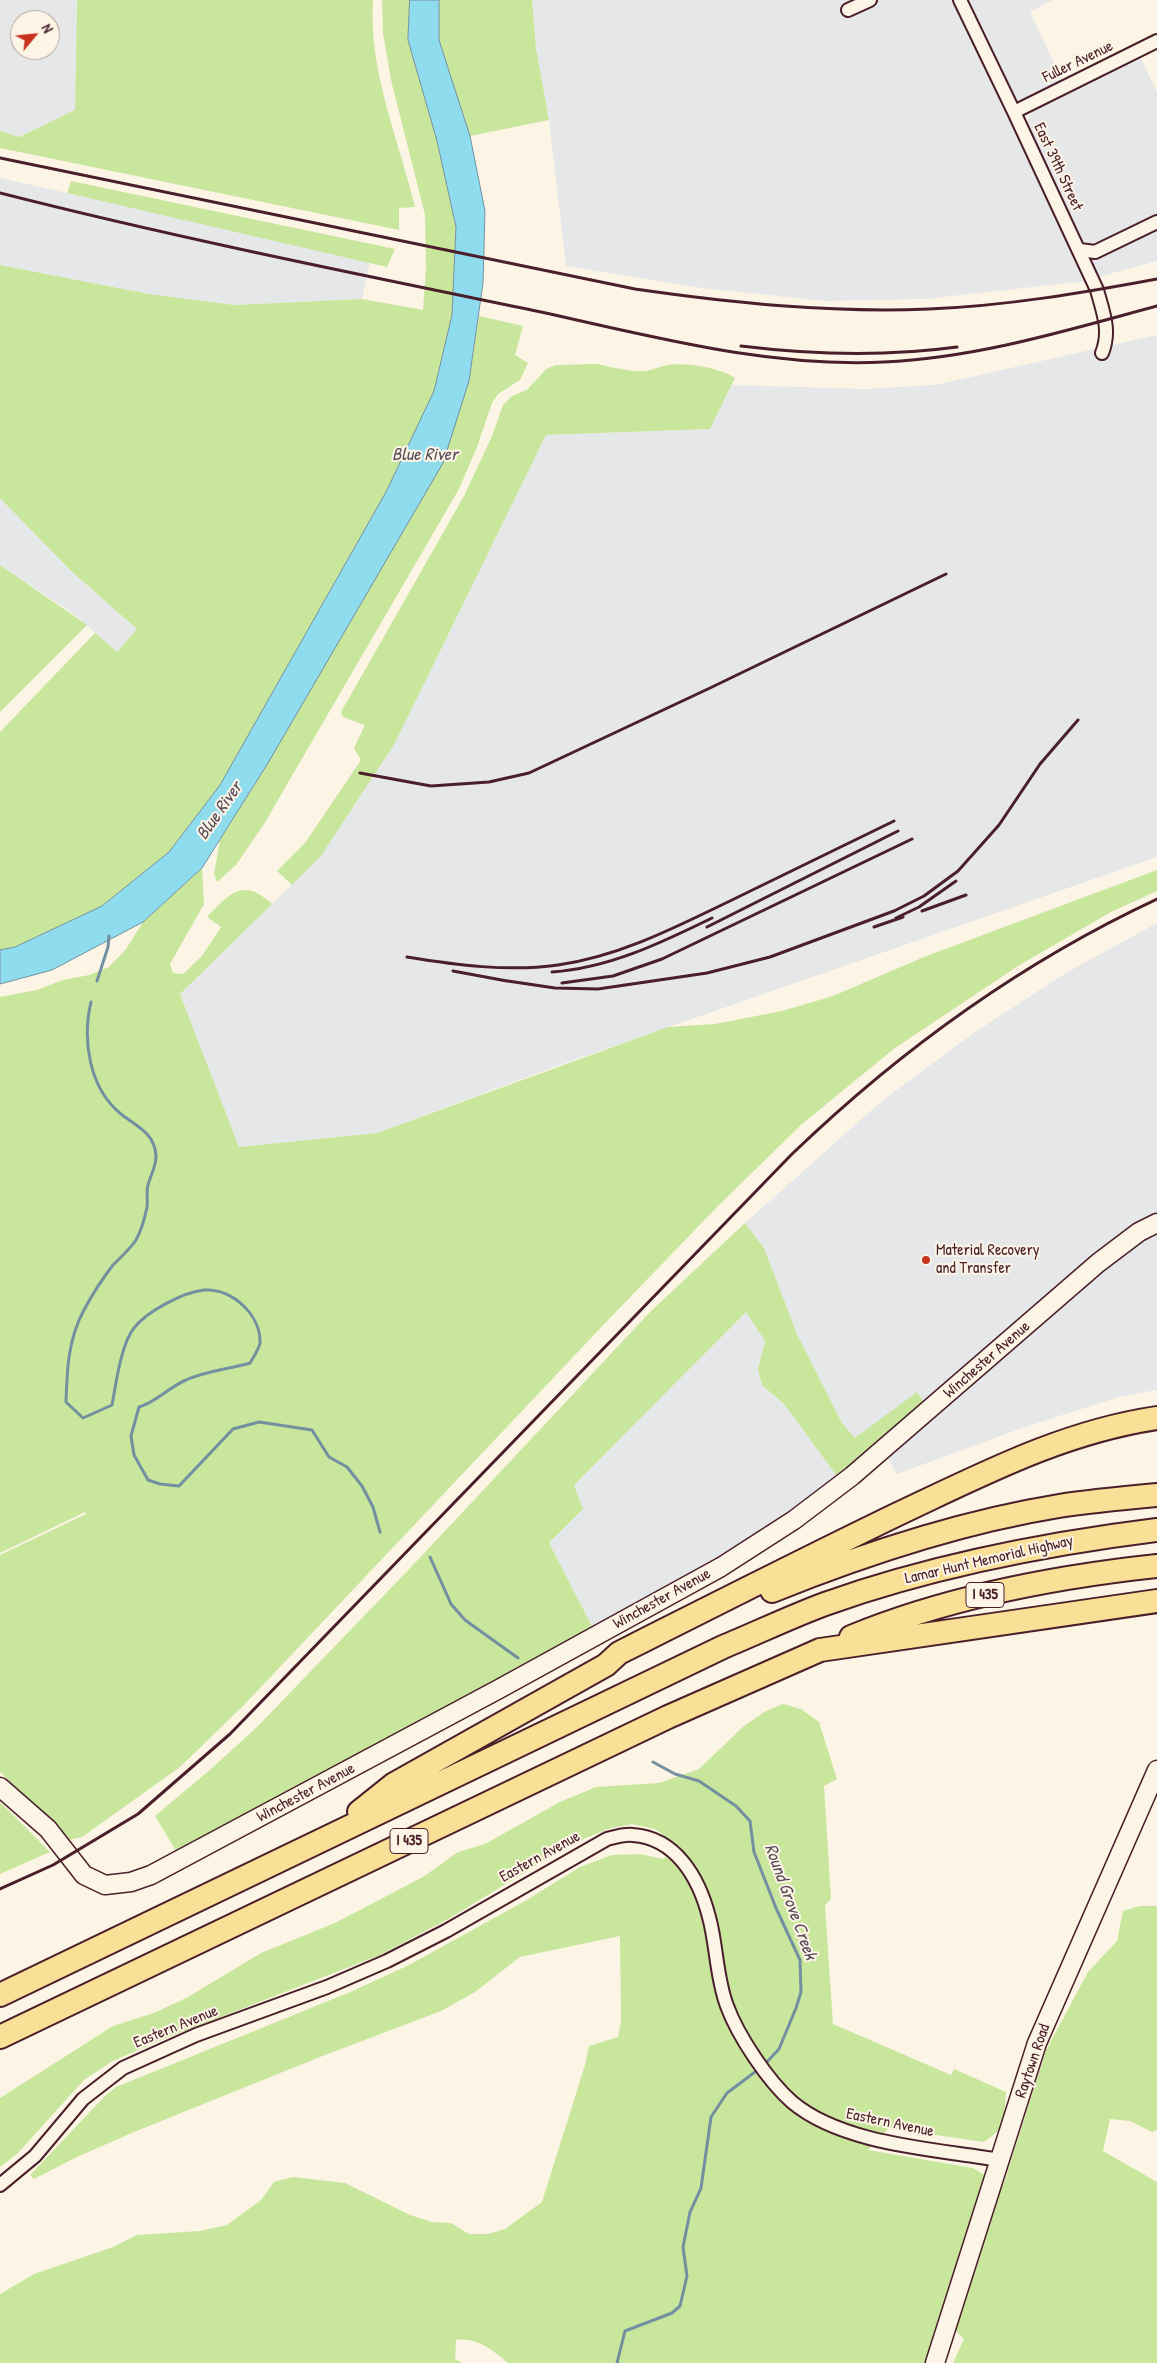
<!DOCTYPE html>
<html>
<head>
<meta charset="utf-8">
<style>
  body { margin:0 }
  #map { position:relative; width:1157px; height:2363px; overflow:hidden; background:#fcf5e5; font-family:"Patrick Hand",sans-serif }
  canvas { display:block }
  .north { position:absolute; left:10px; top:10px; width:50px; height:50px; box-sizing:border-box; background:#fcf5e5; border:1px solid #b59f9b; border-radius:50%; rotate:62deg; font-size:14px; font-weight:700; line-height:20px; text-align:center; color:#4a1f2b }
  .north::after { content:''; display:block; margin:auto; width:18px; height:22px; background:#c8321e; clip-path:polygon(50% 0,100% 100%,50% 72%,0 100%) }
</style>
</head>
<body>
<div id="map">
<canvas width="1157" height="2363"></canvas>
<div class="north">N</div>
</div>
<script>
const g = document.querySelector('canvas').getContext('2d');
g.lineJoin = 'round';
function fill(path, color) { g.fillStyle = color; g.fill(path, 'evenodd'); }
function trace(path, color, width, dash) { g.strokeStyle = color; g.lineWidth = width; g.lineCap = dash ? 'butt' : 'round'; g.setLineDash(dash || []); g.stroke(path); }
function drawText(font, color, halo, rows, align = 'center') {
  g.font = font + ' "Patrick Hand",sans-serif'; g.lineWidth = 4; g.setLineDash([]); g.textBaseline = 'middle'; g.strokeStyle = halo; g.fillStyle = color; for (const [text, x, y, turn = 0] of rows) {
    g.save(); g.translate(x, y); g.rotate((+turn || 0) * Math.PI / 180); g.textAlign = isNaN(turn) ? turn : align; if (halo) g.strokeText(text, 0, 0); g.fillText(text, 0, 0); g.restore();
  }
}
const built = new Path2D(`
  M0 0H77L75 110 19 137 0 131ZM20 20H50V50H20Z
  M532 0H951L1087 281 925 299 825 301 702 288 566 266 549 120 536 48Z
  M966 0H1053L1030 12 1062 80 1020 100 1014 97Z
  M1140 57 1157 92V214L1096 244 1088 243 1082 240 1027 123 1029 116 1034 111Z
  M0 178 370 261 362 299 234 305 149 294 0 265Z
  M1157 229V261L1098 277 1091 260Z
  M1157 335V857L551 1068 377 1133 239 1147 180 994 321 856 395 743 546 435 710 429 732 385 865 389 935 385Z
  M0 498 71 571 137 629 117 652 72 613 0 565Z
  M1157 923V1216L926 1406 917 1392 855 1439 842 1423 797 1334 764 1248 745 1223 883 1100 975 1032 1066 973Z
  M1157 1232V1390L1119 1397 1022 1428 897 1474 887 1457 1069 1297 1120 1256Z
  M746 1312 765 1341 758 1369 762 1385 784 1404 839 1479 742 1546 594 1630 549 1543 583 1509 574 1485Z`);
const green = new Path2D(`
  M77 0H373C368 70 399 140 415 207L399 208V230L0 148V131L19 137 75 110Z
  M382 0H410L408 40 437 141 456 227 452 315 434 391 386 492 220 785 169 852 102 906 15 947 0 950V732L95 633 117 652 137 629 71 571 0 498V265L149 294 234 305 362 299 423 310 426 268 425 215 391 80 383 33Z
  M439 0H532L536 48 549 120 470 136 439 40Z
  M71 181 395 249 387 267 67 193Z
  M479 316 523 326 515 355 528 363 520 380 498 394 492 403 477 447 459 489 264 824 236 865 217 882 214 874 220 840 268 763 469 381Z
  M596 364C612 367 629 372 646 371 653 370 661 366 668 365 685 362 722 368 735 378L710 429 546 435 395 743 321 856 292 885 277 871 305 843 361 760 354 748 365 725 343 717 341 712 464 496 492 436 503 405 512 396 527 390 546 369 556 365Z
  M0 565 87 625 0 712Z
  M202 868 204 904 170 964 173 973 183 974 202 956 221 927 207 917C230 893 243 877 272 904L180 994 239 1147 377 1133 668 1027 715 1024 782 1011 833 996 924 957 1157 870V891L1111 912 1018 966 895 1048 802 1124 718 1206 609 1319 244 1705 180 1767 82 1837 69 1840 0 1772V1555L86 1514 85 1512 0 1553V997L37 990 63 980 89 975 109 967 126 949 143 922Z
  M745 1223 764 1248 797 1334 842 1423 855 1438 917 1392 926 1406 839 1479 784 1404 762 1385 758 1369 765 1341 746 1312 574 1485 583 1509 549 1543 594 1630 178 1854 155 1816 211 1769 258 1726 414 1564 651 1311Z
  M783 1704 801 1709 819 1722 837 1779 824 1786 831 1899 825 1905 833 2024 951 2075 954 2069 1006 2092C1004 2116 1007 2129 983 2142L889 2128 868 2150 973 2168 1003 2186 1046 2050 1088 1972 1117 1941 1123 1911 1140 1906H1157V2130L1152 2132 1130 2121 1110 2119 1103 2151 1157 2182V2363H953L964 2339 943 2318 929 2363H508C492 2350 477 2337 456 2340L455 2359 462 2363H0V2294L34 2274 113 2247 137 2235 200 2231 227 2225 261 2200 274 2182 293 2177 345 2183 410 2215 432 2222 451 2223 469 2234H488L505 2229 542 2202 585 2065 589 2046 618 2037 621 2020 620 1936 520 1957 475 1992 441 2011 320 2057 134 2132 77 2157 34 2179 30 2175 105 2096 116 2087 348 1993 409 1965 525 1901 580 1867 612 1855 640 1854 663 1859 680 1847 655 1829 632 1824 608 1829 581 1840 555 1854 450 1918 380 1955 154 2043 111 2062 84 2080 17 2154 0 2167V2098L113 2026 154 2013 188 1997 261 1953 335 1923 423 1877 458 1852 485 1844 560 1802 596 1787 659 1783 699 1769 744 1726 766 1711Z
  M0 1802 50 1852 0 1874Z`);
const water = new Path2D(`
  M410 0H439V40L470 136 485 211 483 283 469 381 443 463 268 763 202 868 143 922 52 970 0 984V950L15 947 102 906 169 852 220 785 386 492 434 391 452 315 456 227 437 141 408 40Z`);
const stream = new Path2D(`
  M97 981 108 947 109 936
  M91 1002C82 1040 89 1088 121 1114 136 1126 155 1133 156 1156 156 1167 151 1174 148 1185 146 1192 148 1200 147 1207 145 1217 141 1231 136 1240 130 1249 121 1257 113 1265 103 1278 92 1295 84 1310 68 1339 67 1370 66 1402L83 1418 112 1405C116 1384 121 1344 134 1328 147 1311 184 1292 204 1290 232 1288 261 1315 260 1343 259 1349 253 1358 250 1363 229 1369 206 1371 186 1380 169 1387 157 1402 139 1407L131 1436 134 1455 148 1480 160 1484 179 1486 233 1429 259 1422 312 1430 329 1457 347 1467 362 1486 373 1507 380 1532
  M430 1557 451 1604 465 1620 518 1658
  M653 1762 675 1774 699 1781 736 1806 750 1821 754 1852 776 1908 800 1960 801 1992 796 2008 779 2049 764 2065
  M617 2363 625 2331 672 2313 680 2306 687 2276 683 2247 690 2212 701 2188 711 2117 727 2093 759 2069`);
const street = new Path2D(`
  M960 0 1014 112 1097 290C1103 312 1111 331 1102 353
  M848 10 870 0
  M1014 112 1157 41
  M1080 250 1095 252 1157 222
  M0 2185 35 2156 83 2099 123 2068 196 2035 327 1987 387 1961 446 1931 607 1839C615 1837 624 1834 633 1835 676 1838 699 1878 709 1917 717 1946 716 1977 727 2006 738 2036 768 2081 792 2102 843 2145 936 2149 1000 2160`);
const secondary = new Path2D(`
  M0 1787 48 1829 84 1875 105 1885 131 1882 151 1875 499 1689 721 1567 794 1520 852 1476 1098 1263 1139 1232 1157 1223
  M935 2363 1037 2043 1157 1770`);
const highway = new Path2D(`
  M772 1591C864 1554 960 1522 1059 1506 1091 1501 1124 1498 1157 1495
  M851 1637C948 1597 1054 1577 1157 1566
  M359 1812 394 1784 606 1665 619 1653C712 1606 805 1559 898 1514 983 1474 1063 1432 1157 1418
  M0 1995 723 1647C757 1633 790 1617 825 1604 932 1566 1044 1544 1157 1530
  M0 2037 668 1717 820 1650 1157 1601`);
const rail = new Path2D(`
  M0 158 635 289C732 303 830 313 929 309 1005 306 1082 293 1157 279
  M0 193C173 237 347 272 522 308 641 333 761 368 884 362 977 358 1068 330 1157 306
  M741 346C814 355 884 357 957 347
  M360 773 431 786 489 782 529 773 710 688 946 574
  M922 911 966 895
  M896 918 919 907 956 881
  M707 927 898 831
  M874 927 903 917
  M407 957C456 965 508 972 558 965 621 956 678 926 734 899 787 873 840 847 894 821
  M453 971 507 981
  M552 972C609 968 661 943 712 918
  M501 980 555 988 598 989 707 973 770 957 894 911 924 896 958 871 999 825 1040 764 1078 720
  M562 983 613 976 662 959 912 839
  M0 1889 53 1865 138 1814 230 1734 792 1154C899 1051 1022 962 1157 899`);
const markers = [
  [926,1260,5,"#c8321e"]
];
const shields = [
  [985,1595,38],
  [409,1841,38]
];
const shieldNames = [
  ["I 435",985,1595],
  ["I 435",409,1841]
];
const streetNames = [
  ["Fuller Avenue",1078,62,-26],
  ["East 39th Street",1058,167,65],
  ["Winchester Avenue",987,1360,-41],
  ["Lamar Hunt Memorial Highway",989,1560,-13],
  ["Winchester Avenue",662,1599,-29],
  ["Winchester Avenue",306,1793,-28],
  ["Eastern Avenue",540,1857,-29],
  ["Eastern Avenue",176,2027,-22],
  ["Raytown Road",1033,2061,-71],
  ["Eastern Avenue",890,2123,12]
];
const poiNames = [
  ["Material Recovery",936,1251],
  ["and Transfer",936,1269]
];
const waterNames = [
  ["Blue River",425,455],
  ["Blue River",220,811,-55],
  ["Round Grove Creek",790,1902,70]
];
fill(built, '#e5e7e9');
fill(green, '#c9e69d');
fill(water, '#8fdcef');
trace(water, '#7390a1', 1);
trace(stream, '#7390a1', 3);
trace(street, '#4a1f2b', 16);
trace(secondary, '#4a1f2b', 21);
trace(highway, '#4a1f2b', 26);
trace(street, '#fcf5e5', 12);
trace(secondary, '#fcf5e5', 18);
trace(highway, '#fadf96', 22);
trace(rail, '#4a1f2b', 3);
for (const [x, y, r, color] of markers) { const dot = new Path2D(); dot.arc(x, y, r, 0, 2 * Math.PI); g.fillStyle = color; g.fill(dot); trace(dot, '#fcf5e5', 2); }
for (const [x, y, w] of shields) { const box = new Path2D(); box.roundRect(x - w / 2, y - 12.5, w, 25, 4); g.fillStyle = '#fcf5e5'; g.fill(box); trace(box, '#4a1f2b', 1); }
drawText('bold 15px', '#4a1f2b', null, shieldNames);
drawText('16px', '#4a1f2b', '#fcf5e5', streetNames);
drawText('16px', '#4a1f2b', '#fcf5e5', poiNames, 'left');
drawText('italic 18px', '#5b4e5c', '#fcf5e5', waterNames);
</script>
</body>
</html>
